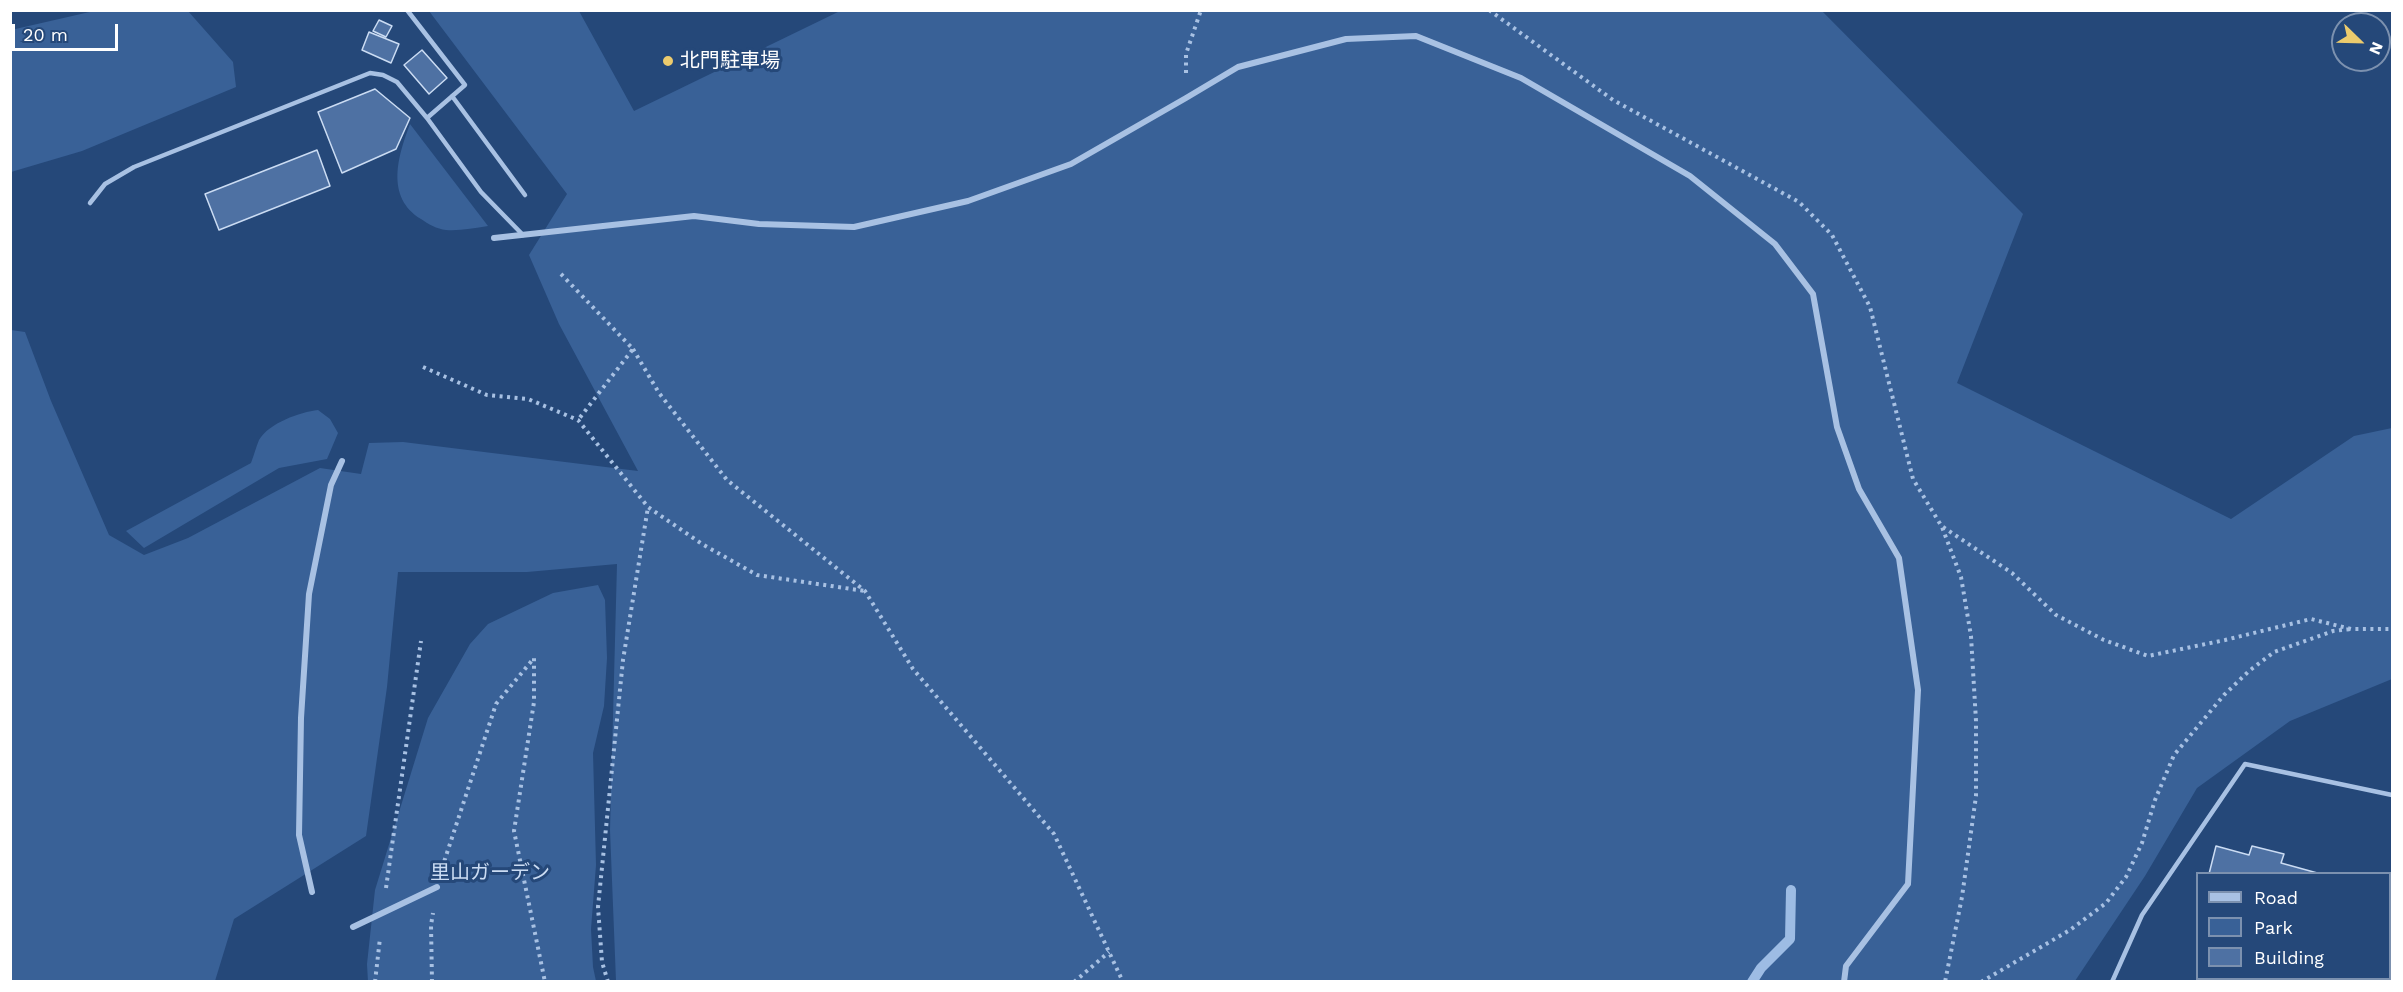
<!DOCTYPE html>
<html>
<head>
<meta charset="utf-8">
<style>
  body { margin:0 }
  #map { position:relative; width:2403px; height:992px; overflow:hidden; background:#254879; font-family:"Work Sans",sans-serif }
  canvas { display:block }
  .frame { position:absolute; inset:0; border:12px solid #fff; pointer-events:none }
  .legend { position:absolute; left:2196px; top:872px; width:195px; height:108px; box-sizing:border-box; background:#254879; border:2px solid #7c91af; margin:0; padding:8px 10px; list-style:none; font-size:18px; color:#fff }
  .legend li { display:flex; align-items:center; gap:12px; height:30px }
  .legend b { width:30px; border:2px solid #7c91af }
  .north { position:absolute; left:2331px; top:12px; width:60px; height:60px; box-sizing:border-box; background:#254879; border:2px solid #7c91af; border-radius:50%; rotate:113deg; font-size:16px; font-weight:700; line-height:24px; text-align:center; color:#fff }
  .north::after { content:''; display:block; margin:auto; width:21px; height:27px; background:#eccb6d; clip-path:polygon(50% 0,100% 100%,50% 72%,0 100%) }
  .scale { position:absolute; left:12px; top:24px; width:106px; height:27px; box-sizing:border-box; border:3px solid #fff; border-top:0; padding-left:8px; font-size:18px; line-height:21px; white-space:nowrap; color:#fff; -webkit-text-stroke:4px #254879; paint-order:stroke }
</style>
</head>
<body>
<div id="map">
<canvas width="2403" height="992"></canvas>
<div class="frame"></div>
<ul class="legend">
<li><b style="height:8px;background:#a8c1e3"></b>Road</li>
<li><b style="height:16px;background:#396197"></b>Park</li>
<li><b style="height:16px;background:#4e71a3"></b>Building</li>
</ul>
<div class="north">N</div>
<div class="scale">20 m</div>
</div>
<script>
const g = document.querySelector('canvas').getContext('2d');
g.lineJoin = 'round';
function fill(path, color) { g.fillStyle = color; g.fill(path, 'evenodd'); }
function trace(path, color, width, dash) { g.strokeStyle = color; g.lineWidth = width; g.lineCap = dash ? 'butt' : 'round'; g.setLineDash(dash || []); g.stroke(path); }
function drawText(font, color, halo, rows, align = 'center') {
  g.font = font + ' "Work Sans","Noto Sans JP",sans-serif'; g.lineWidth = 6; g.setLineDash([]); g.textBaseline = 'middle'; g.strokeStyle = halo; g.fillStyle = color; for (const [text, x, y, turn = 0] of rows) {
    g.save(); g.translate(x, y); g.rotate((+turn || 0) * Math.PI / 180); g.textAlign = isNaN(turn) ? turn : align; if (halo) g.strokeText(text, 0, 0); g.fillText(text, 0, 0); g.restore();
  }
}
const green = new Path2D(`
  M94 11H188L233 62 236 87 82 151 11 172V30Z
  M429 11H579L634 111 840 11H1822L2023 214 1957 383 2231 519 2354 436 2392 428V679L2290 721 2197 788 2145 876 2075 981H616L610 830 617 564 527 572H398L387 687 366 836 234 919 215 981 11 982V330L25 332 51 401 109 535 144 555 188 538 320 468 361 474 369 443 403 442 638 471 559 324 529 255 567 194Z
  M410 124 488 226C474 228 460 231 446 230 437 229 428 224 421 219 385 197 398 156 410 124Z
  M318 410 330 419 338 433 327 459 279 468 144 548 126 531 251 463C254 455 256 447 259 440 269 423 300 412 318 410Z
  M598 585 605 600 607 658 604 706 593 753 596 865 591 929 593 967 596 981 368 982 367 964 375 890 428 718 470 644 488 624 553 593Z`);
const stream = new Path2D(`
  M1752 982 1761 968 1790 939 1791 890`);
const building = new Path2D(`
  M379 20 392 26 386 37 373 31Z
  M369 32 399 44 391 63 362 50Z
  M422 50 447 78 429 94 404 65Z
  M375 89 410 118 396 149 342 173 318 112Z
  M317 150 330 186 219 230 205 194Z
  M2216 846 2249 855 2252 846 2284 854 2281 863 2321 874H2209Z
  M2390 891 2392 892V971L2390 970Z
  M2243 978H2350V982H2242Z`);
const path = new Path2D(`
  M1489 10 1613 100 1799 202 1832 235 1870 307 1913 479 1942 527 1961 577 1971 636 1976 721V796L1962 897 1945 982
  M1186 73V54L1201 10
  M561 274 633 349 578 420
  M633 349 659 393 727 480 865 591 913 669 1054 834 1123 982
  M423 367 487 395 528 399 578 420 648 507 702 544 757 575 865 591
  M1943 527 2012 573 2056 615 2104 640 2148 656 2225 640 2311 619 2351 629H2392
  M442 868 496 704 534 658V702L514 831 545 982
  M386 888 421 641
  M375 982 380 938
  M432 982 431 925 433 913
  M608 982 602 962 598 907 623 660 648 507
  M1074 982 1109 952
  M1981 982 2070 930 2106 903 2126 877 2142 843 2155 800 2174 755 2224 695 2249 671 2274 652 2333 631 2351 629`);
const lane = new Path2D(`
  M407 10 465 85 427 118
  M452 96 525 195
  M90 203 105 184 134 167 370 73 383 75 397 82 427 118 481 192 523 235
  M2112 982 2142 915 2245 764 2392 795`);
const street = new Path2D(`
  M494 238 694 216 759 224 854 227 968 201 1071 164 1186 98 1238 67 1346 39 1416 36 1521 78 1690 176 1775 244 1813 294 1837 427 1859 489 1899 558 1918 690 1908 884 1846 966 1844 982
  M312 892 299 835 301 718 309 594 331 485 342 461`);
const streetBridge = new Path2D(`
  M353 927 437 887`);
const markers = [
  [668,61,6,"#eccb6d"]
];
const poiNames = [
  ["北門駐車場",680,61]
];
const parkNames = [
  ["里山ガーデン",490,873]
];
fill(green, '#396197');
trace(stream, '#9dbce4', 10);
fill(building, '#4e71a3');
trace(building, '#cbdcf3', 1.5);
trace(path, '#a8c1e3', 4, [3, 4.5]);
trace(lane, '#a8c1e3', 4.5);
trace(street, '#a8c1e3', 6);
trace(streetBridge, '#a8c1e3', 6);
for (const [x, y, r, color] of markers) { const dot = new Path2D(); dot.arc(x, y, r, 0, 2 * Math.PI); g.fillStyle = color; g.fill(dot); trace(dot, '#254879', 2); }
drawText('20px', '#fff', '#254879', poiNames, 'left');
drawText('20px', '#cbdcf3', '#254879', parkNames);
</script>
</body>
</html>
